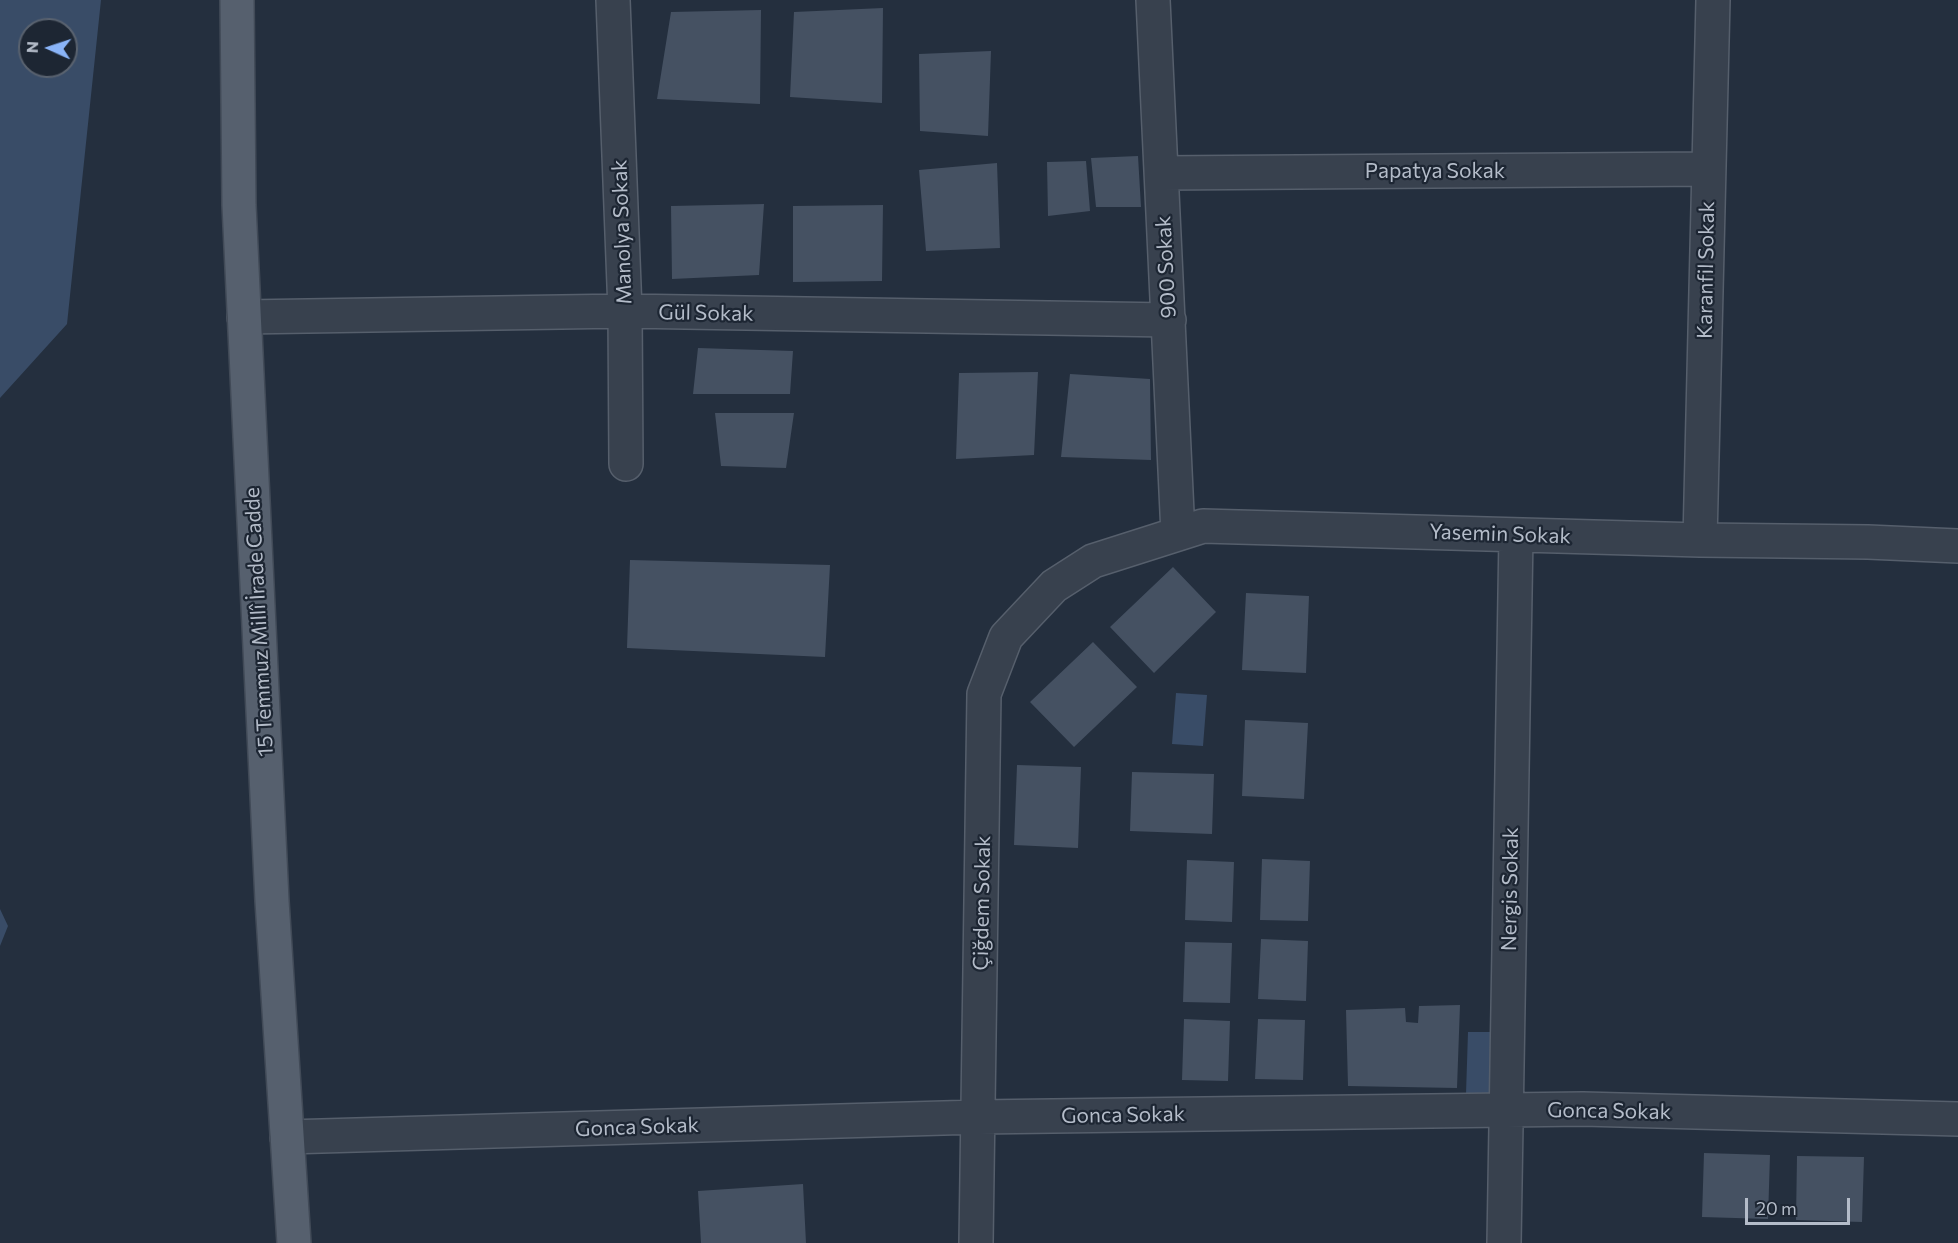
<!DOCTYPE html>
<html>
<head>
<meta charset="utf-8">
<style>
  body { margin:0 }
  #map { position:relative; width:1958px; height:1243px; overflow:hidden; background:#242f3e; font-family:Commissioner,sans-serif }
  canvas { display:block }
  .north { position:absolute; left:18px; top:18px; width:60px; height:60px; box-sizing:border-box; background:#1d2633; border:2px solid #59626f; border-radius:50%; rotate:273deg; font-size:16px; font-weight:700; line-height:24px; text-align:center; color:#b4bcc9 }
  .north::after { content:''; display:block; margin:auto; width:21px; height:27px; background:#8ab4f8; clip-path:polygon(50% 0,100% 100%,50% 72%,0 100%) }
  .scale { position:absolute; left:1745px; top:1198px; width:105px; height:27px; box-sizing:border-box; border:3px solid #b4bcc9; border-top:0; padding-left:8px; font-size:18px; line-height:21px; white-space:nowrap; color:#b4bcc9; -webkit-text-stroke:4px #1d2633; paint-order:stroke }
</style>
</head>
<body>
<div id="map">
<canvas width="1958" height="1243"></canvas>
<div class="north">N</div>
<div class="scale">20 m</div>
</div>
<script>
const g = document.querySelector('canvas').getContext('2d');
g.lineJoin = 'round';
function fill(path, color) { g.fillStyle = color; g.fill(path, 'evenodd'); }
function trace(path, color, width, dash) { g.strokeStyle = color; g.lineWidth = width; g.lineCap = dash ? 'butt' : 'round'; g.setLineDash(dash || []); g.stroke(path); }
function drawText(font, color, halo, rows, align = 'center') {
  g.font = font + ' Commissioner,sans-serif'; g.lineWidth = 4.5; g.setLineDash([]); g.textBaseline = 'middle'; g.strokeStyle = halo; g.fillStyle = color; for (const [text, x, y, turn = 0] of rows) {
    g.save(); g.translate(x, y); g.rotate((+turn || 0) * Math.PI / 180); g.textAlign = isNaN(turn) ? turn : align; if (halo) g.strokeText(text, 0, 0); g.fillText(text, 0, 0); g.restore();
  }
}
const water = new Path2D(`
  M0 0H101L67 324 0 398ZM30 30H66V66H30Z
  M1176 693 1207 695 1203 746 1172 744Z
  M0 909 8 926 0 946Z
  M1468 1032H1494L1491 1094H1466Z`);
const building = new Path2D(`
  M883 8 882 103 790 97 794 12Z
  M761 10 760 104 657 99 671 12Z
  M991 51 988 136 920 131 919 54Z
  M1138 156 1141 207H1096L1091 158Z
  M1086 161 1090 211 1048 216 1047 162Z
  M997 163 1000 248 926 251 919 170Z
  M764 204 759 275 672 279 671 206Z
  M883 205 882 281 793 282V206Z
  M698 348 793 351 790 394H693Z
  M1038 372 1034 455 956 459 959 373Z
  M1070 374 1150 379 1151 460 1061 457Z
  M715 413H794L786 468 721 466Z
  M630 560 830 565 825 657 627 648Z
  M1173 567 1216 612 1154 673 1110 627Z
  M1246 593 1309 596 1306 673 1242 670Z
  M1093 642 1137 687 1074 747 1030 702Z
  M1245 720 1308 723 1304 799 1242 796Z
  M1017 765 1081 767 1078 848 1014 845Z
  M1132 772 1214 774 1212 834 1130 831Z
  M1262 859 1310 861 1308 921 1260 920Z
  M1187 860 1234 862 1232 922 1185 920Z
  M1261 939 1308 941 1306 1001 1258 999Z
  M1185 942 1232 943 1230 1003 1183 1002Z
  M1460 1005 1457 1088 1348 1086 1346 1010 1405 1008 1406 1022 1418 1023 1419 1006Z
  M1184 1019 1230 1021 1228 1081 1182 1080Z
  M1258 1019 1305 1020 1303 1080 1255 1079Z
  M1704 1153 1770 1155 1768 1219 1702 1217Z
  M1797 1156 1864 1157 1862 1222 1796 1220Z
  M803 1184 806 1243H701L698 1191Z`);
const minor = new Path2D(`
  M613 0 625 311 626 464
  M1153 0 1178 534
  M1162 173 1708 169
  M244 317 625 311 1169 320
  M1700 540 1713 0
  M287 1137 978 1117 1506 1110 1583 1109 1958 1119
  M976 1243 984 694 1006 637 1054 586 1093 561 1203 526 1700 540 1868 542 1958 546
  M1504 1243 1516 535`);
const major = new Path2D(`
  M237 0 239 205 272 901 294 1243`);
const streetNames = [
  ["Papatya Sokak",1435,171],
  ["Manolya Sokak",622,232,-92],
  ["900 Sokak",1166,267,-93],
  ["Karanfil Sokak",1706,270,-89],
  ["Gül Sokak",706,313,1],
  ["Yasemin Sokak",1500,534,2],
  ["15 Temmuz Millî İrade Cadde",259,622,-93],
  ["Nergis Sokak",1510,889,-89],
  ["Çiğdem Sokak",982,903,-89],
  ["Gonca Sokak",1609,1111,1],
  ["Gonca Sokak",1123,1115,-1],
  ["Gonca Sokak",637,1127,-2]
];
fill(water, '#394c67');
fill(building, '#455162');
trace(minor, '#565f6c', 36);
trace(major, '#414a57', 36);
trace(minor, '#38414e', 33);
trace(major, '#56606e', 33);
drawText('21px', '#b4bcc9', '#1d2633', streetNames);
</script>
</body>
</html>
